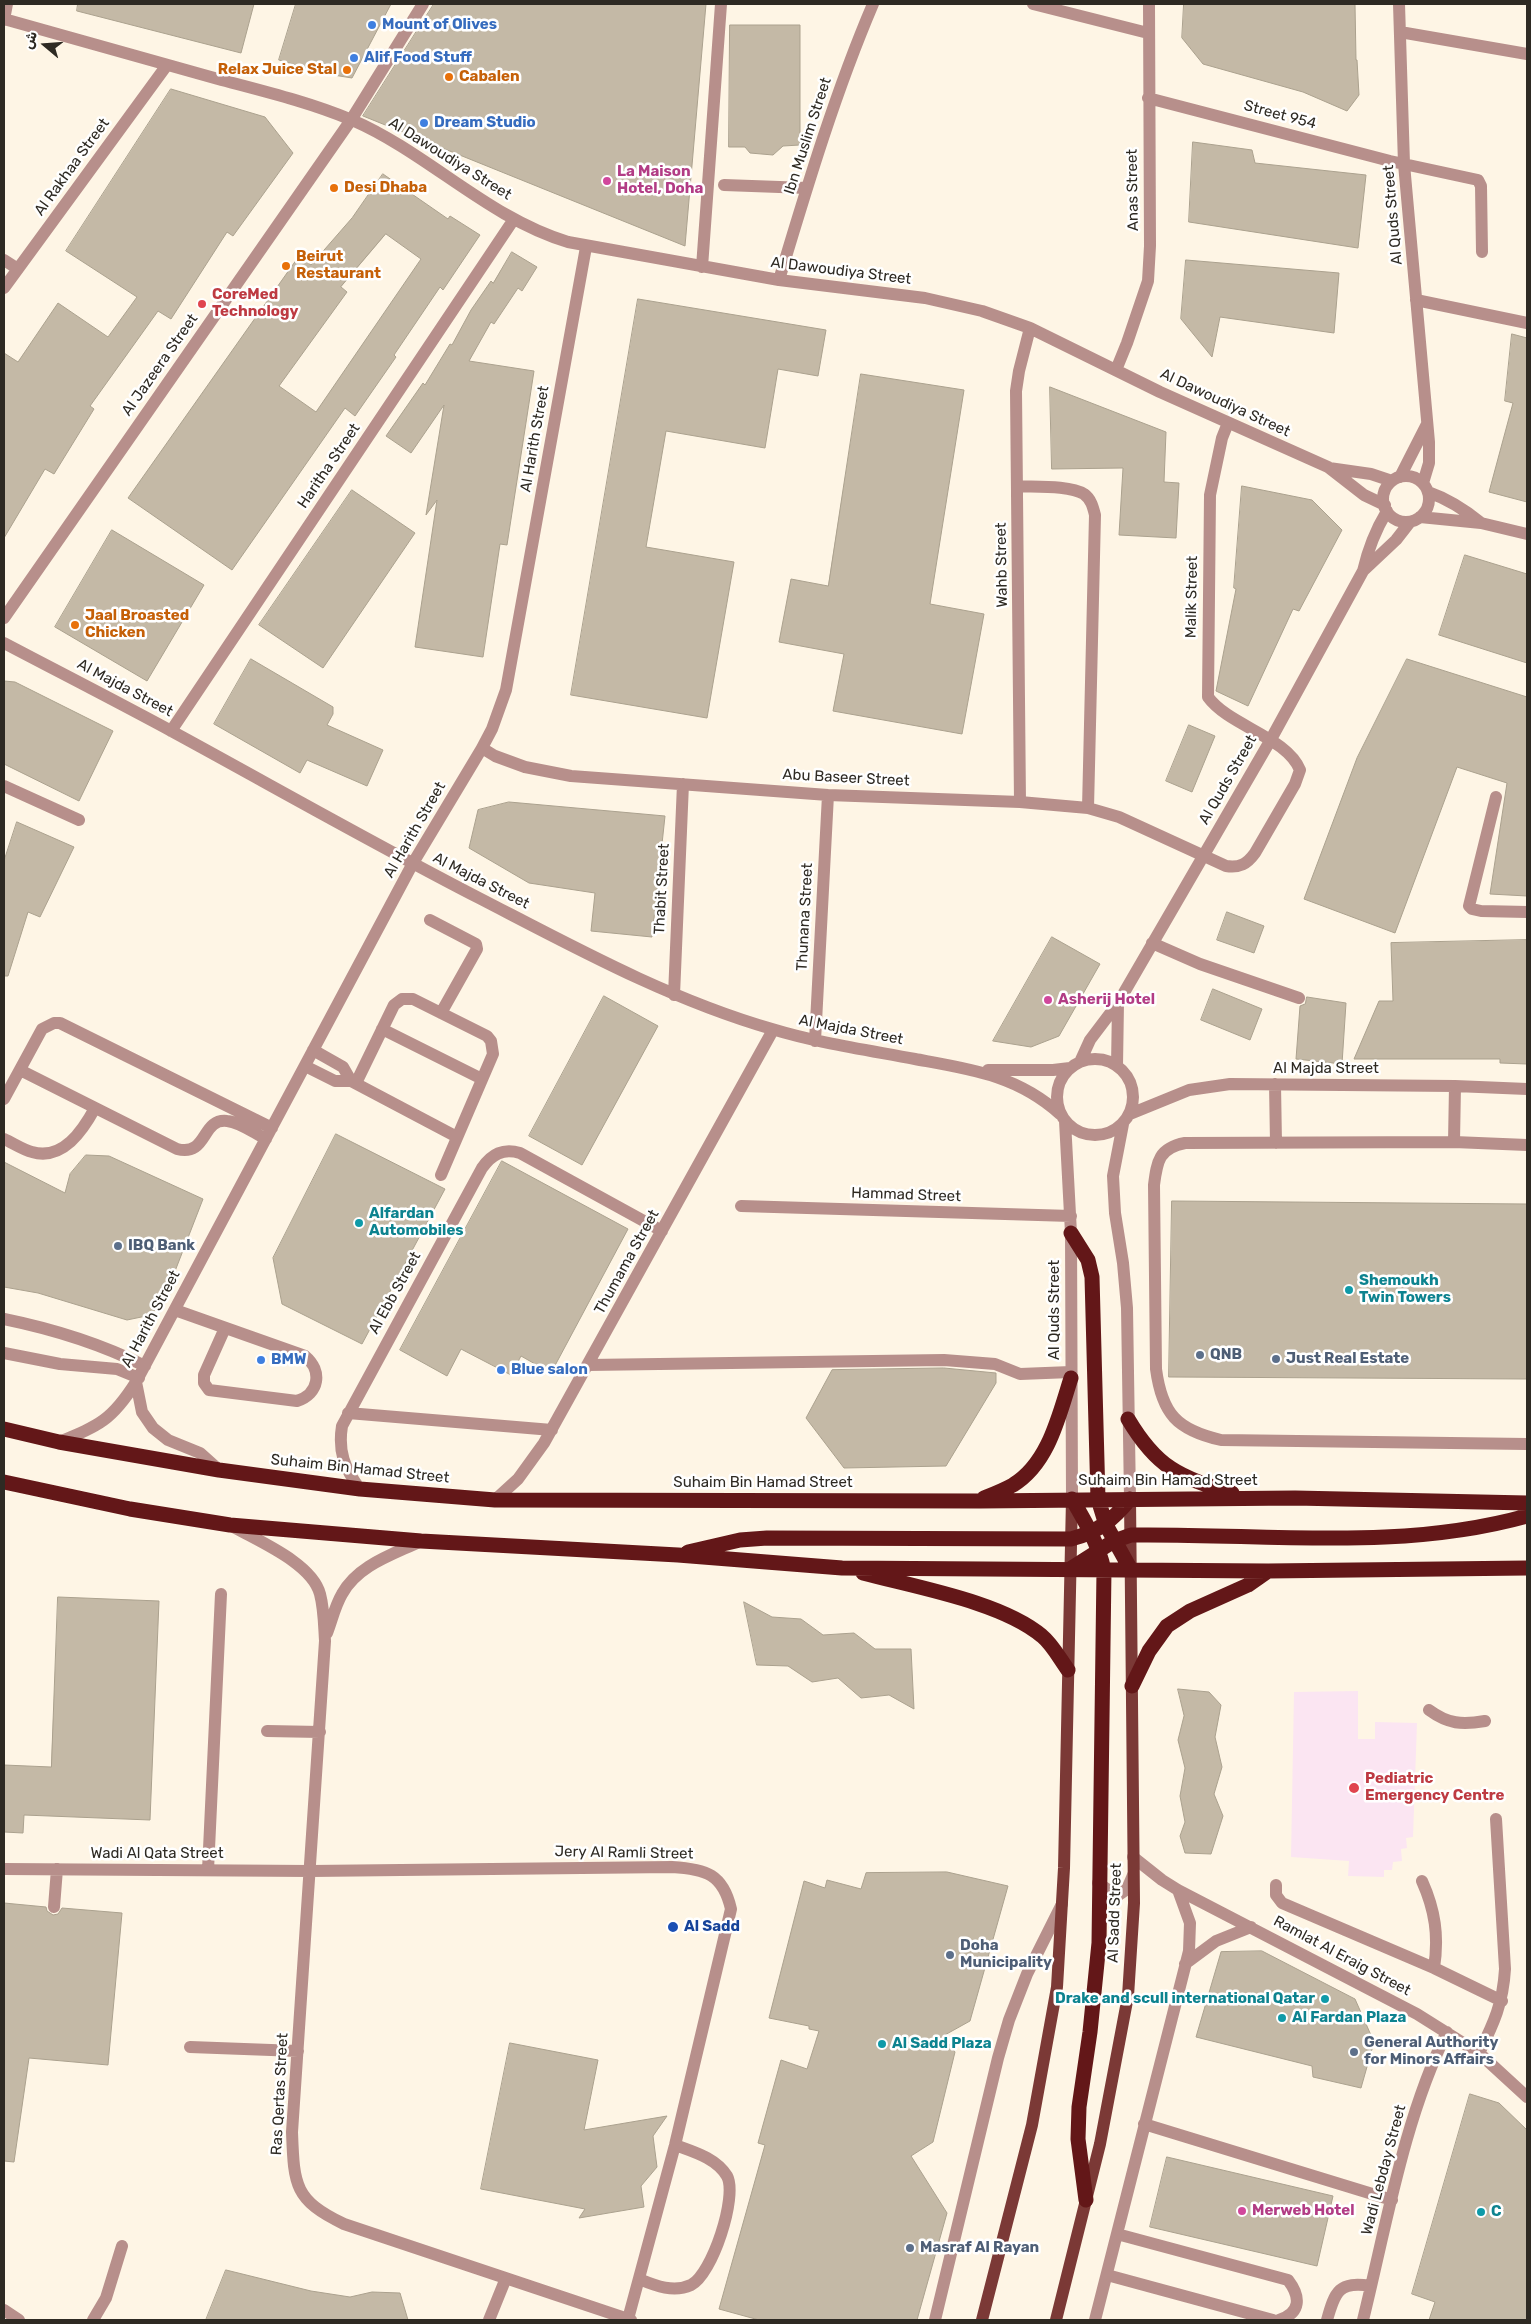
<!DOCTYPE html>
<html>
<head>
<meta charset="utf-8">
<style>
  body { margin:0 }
  #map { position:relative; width:1531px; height:2324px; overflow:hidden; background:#fef5e5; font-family:Rubik,"Noto Sans Arabic",sans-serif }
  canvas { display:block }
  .frame { position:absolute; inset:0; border:5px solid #2e2a23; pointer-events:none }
  .north { position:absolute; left:20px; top:20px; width:50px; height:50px; -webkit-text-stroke:4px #fff; paint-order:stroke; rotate:288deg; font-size:14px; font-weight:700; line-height:20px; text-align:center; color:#2e2a23 }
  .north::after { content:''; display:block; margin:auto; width:18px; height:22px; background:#2e2a23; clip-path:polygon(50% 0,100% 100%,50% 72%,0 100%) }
</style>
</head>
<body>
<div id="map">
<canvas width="1531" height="2324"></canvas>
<div class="frame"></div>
<div class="north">ش</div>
</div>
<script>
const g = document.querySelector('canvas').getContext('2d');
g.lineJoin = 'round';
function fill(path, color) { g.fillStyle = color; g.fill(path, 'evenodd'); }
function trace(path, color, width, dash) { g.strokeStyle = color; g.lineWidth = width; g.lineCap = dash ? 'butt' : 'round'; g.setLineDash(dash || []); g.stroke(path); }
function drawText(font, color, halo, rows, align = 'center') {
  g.font = font + ' Rubik,sans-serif'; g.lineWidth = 5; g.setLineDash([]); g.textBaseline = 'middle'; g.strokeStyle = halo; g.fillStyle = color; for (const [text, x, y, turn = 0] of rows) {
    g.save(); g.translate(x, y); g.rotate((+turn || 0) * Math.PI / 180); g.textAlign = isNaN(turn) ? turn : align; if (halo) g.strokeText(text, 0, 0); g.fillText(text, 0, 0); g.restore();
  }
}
const medical = new Path2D(`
  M1358 1691V1739H1375V1722L1417 1723 1413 1837 1406 1838 1407 1848 1401 1849 1402 1861 1393 1862 1392 1870H1384V1877L1348 1876 1349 1861 1291 1857 1294 1692Z`);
const building = new Path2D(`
  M78 4H254L241 53 77 11Z
  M296 4H391L352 78 327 74 279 60Z
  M434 4H706L685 246 363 116Z
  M1184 4H1355L1356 60H1357L1359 95 1347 111 1303 92 1203 64 1182 38Z
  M730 25H800V145L783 146 773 155 750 153 745 147H729Z
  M171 89 265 117 293 153 233 236 227 232 171 319 158 311 90 406 94 409 54 474 45 469 4 538V353L18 362 58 303 108 337 137 297 66 251Z
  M1193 142 1252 150 1255 163 1366 175 1358 248 1189 222Z
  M383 174 448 219 450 216 480 235 443 290 440 287 394 355 396 357 355 416 345 408 232 570 128 498 299 256 311 265 352 218ZM386 234 421 259 316 412 279 386 347 292 341 287Z
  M512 252 537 267 522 291 518 288 494 324 491 322 469 361 534 371 507 545 500 544 483 657 415 647 437 500 426 515 444 405 411 453 386 436 423 383 425 385 450 344 452 345 471 310 491 281 493 283Z
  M1186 260 1339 273 1334 333 1220 317 1212 357 1181 319Z
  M638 299 826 330 818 376 778 369 765 448 666 431 646 547 734 562 707 718 571 695Z
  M1512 334 1527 338V502L1489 492 1513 403 1505 401Z
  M861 374 964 390 930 604 984 614 962 734 833 711 844 654 779 642 791 579 828 586Z
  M1050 387 1166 432 1164 482 1179 483 1176 538 1119 535 1123 468 1052 469Z
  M1242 486 1312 500 1342 530 1299 611 1293 609 1248 706 1216 691 1236 589 1234 588Z
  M352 490 415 533 323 668 259 625Z
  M112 530 204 585 147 681 55 627Z
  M1465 555 1527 574V663L1439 635Z
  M251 659 333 707V714L327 725 383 750 367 786 307 760 300 773 214 724Z
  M1407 659 1527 697V896L1490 894 1507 783 1457 767 1395 933 1304 899 1357 758Z
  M4 681 15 682 113 731 79 801 4 764Z
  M1189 725 1215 736 1192 792 1166 781Z
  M509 802 665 816 652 937 591 931 595 893 529 883 469 848 478 810Z
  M17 822 74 847 40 917 28 912 8 976H4V861Z
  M1227 912 1264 926 1254 953 1217 940Z
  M1052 937 1100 964 1059 1036 1031 1047 993 1041Z
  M1527 940V1064L1500 1063V1059H1354L1379 1001H1393L1391 943Z
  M1213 989 1262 1009 1250 1040 1201 1020Z
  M604 996 658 1026 582 1165 529 1136Z
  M1307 997 1346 1003 1342 1064 1296 1059 1300 1006 1305 1004Z
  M336 1134 445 1189 362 1344 282 1304 273 1258Z
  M86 1155 109 1156 203 1199 165 1297 151 1315 127 1320 38 1293 4 1287V1162L65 1193 70 1174Z
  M502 1161 628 1229 551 1373 521 1356 511 1375 461 1349 447 1376 400 1350Z
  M1172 1201 1527 1204V1379L1169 1377Z
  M944 1368 996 1373V1383L946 1466 844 1468 806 1418 832 1370Z
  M58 1597 159 1601 150 1820 24 1815 23 1833 4 1832V1765L51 1767Z
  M744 1602 772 1617 801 1619 823 1635 854 1633 875 1649H911L914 1709 889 1695 861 1698 838 1678 812 1682 788 1666 757 1665Z
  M1178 1689 1209 1692 1221 1705 1215 1737 1222 1767 1214 1794 1223 1816 1211 1854 1185 1853 1180 1836 1185 1822 1180 1796 1185 1768 1178 1740 1184 1716Z
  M947 1872 1008 1886 970 2021 943 2036 955 2052 933 2142 911 2156 947 2213 917 2320H759L719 2309 765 2145 758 2143 781 2060 807 2069 819 2031 809 2029V2026L769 2018 804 1881 825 1888 827 1880 861 1889 866 1873Z
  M4 1903 46 1907 47 1911 53 1915 58 1914 62 1908 122 1913 108 2065 29 2058 14 2162 4 2161Z
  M1262 1951 1355 1999 1374 2042 1361 2088 1313 2077 1312 2066 1196 2037 1221 1952Z
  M510 2043 598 2060 584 2130 667 2116 653 2136 657 2167 641 2186 644 2207 579 2218 585 2209 481 2189Z
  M1470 2094 1499 2103 1527 2130V2320H1429L1435 2302 1412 2294Z
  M1167 2157 1333 2196 1317 2266 1150 2227Z
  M226 2270 311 2291 350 2297 372 2292 400 2293 408 2320H206Z`);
const minor = new Path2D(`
  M1033 4 1148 33
  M1399 4 1404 164 1429 442V463L1423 483
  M4 19C75 39 147 59 218 79 263 91 309 102 352 120 428 153 488 218 568 242L779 280 925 298 982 311 1030 328 1160 392 1328 467 1364 495 1385 505
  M4 20 7 4
  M1400 32 1527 54
  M1148 98 1390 161 1478 180 1481 186 1482 252
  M724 185 807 188
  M4 260 18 269
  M702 267 721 4
  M779 280C807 187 835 93 873 4
  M4 288 167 65
  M1416 300 1527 323
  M1116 370 1127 343 1148 281 1150 246 1149 4
  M1329 468 1371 474 1392 481
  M1383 499a23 23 0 1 1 46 0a23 23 0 1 1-46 0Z
  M1400 477 1427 424
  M1017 486C1034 487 1070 485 1084 494 1091 499 1093 507 1095 515L1088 808
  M1428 492C1448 499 1464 509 1481 523
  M1420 517 1481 523 1527 534
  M1363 571 1396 540 1410 522
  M4 618 351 120 423 4
  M4 643C61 673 118 702 175 733 276 788 376 845 479 898 574 947 668 999 772 1029 818 1043 867 1050 915 1059 970 1069 1017 1075 1060 1114
  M171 731 514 219
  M482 748 495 756 525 767 571 776 828 795 1020 802 1088 808 1119 817 1226 866C1240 868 1247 864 1255 853L1295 784 1300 770C1287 737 1229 726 1208 697L1210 495 1222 438 1228 423
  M4 786 79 820
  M1496 797 1469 906 1472 909 1481 911 1527 912
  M1020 802 1016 391 1019 371 1030 328
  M430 920 476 944 477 949 441 1013
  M1152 943 1200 964 1299 998
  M674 995 683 784
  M382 1029 482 1079
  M815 1041 828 795
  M313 1050 343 1067 351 1081
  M1057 1097a38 38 0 1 1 76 0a38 38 0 1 1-76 0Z
  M1080 1062 1090 1040 1118 1003 1270 741 1363 571C1368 549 1375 531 1387 511
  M305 1066 335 1081H351L457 1137
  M1117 1066 1118 1003
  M20 1070 177 1149C208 1157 201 1118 227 1121 240 1122 254 1133 266 1139
  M988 1070H1053L1070 1068
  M356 1083 394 1005 402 999H413L487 1036 491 1041 493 1054 441 1175
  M1275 1084 1276 1143
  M4 1099 42 1029 54 1023H60L272 1128
  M1130 1114 1189 1090 1230 1084 1455 1086 1527 1089
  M1065 1121 1071 1233 1072 1499
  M1123 1124 1113 1176 1115 1213 1123 1263 1127 1308 1130 1499
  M4 1139C13 1143 23 1150 32 1152 63 1161 83 1130 95 1108
  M1454 1142 1455 1086
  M1527 1145 1454 1142 1185 1143C1159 1148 1157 1161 1154 1185L1156 1369C1162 1414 1177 1430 1221 1440L1527 1444
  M741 1206 1071 1216
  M175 1310 305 1356C323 1371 319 1394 297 1401L209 1390 204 1383V1375L225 1328
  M4 1319C53 1329 99 1343 145 1366
  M4 1353 60 1364 117 1369 139 1378
  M588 1365 944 1360 995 1364 1020 1374 1071 1372
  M136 1382 142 1412 153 1428 168 1440 200 1453 219 1470
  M348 1413 552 1430
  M59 1442C100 1425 112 1420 136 1382L413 863 482 748 492 729 506 690 586 247
  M360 1489C344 1468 338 1451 342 1426L482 1168C492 1154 503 1148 520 1153L662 1231
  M495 1500 518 1479 544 1443 773 1030
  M232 1526C258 1541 312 1563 320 1594 324 1609 324 1625 325 1641L292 2132C294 2185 294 2200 344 2224L631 2320
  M327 1633C332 1620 335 1606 342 1594 358 1565 392 1555 421 1541
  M1429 1710C1448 1724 1462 1725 1485 1721
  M267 1731 320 1732
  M1133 1857 1162 1880 1178 1890 1417 2014 1479 2053 1527 2097
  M4 1869 311 1871 672 1867C706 1869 723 1874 731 1909L675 2145 628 2319
  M208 1870 221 1594
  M1422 1881C1435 1910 1439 1936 1434 1968
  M1098 1883 1117 1896 1127 1889 1133 1875
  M1276 1885V1895L1282 1903 1434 1968 1502 2001
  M54 1907 57 1869
  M1185 1964 1216 1941 1251 1927
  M190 2047 298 2051
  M1479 2053C1494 2023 1503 2003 1505 1969L1496 1819
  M1144 2124 1392 2200
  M1117 2234 1288 2280C1301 2297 1301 2313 1279 2320
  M1107 2275 1273 2320
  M639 2279C656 2286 674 2293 691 2285 712 2275 738 2196 727 2176 716 2158 694 2152 675 2145
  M4 2310 19 2320
  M93 2320 106 2298 122 2246
  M489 2320 506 2278
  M935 2320 998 2058 1009 2020 1027 1974 1062 1904
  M1095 2320 1189 1951 1190 1923 1178 1890
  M1327 2320C1335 2291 1339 2281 1371 2286
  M1363 2320C1386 2227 1404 2118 1447 2032`);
const major = new Path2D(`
  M982 2320 1032 2125 1057 1987 1064 1868 1072 1499
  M1056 2320 1100 2144 1128 1996 1134 1903 1130 1499`);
const highway = new Path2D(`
  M1071 1233 1088 1260 1092 1277 1098 1499 1106 1525 1131 1570
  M1128 1419C1157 1468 1179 1477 1232 1493
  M4 1429 59 1442 219 1470 360 1489 495 1500 980 1501 1295 1498 1527 1503
  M4 1482 130 1509 230 1525 421 1541 678 1555 842 1568 1268 1571 1527 1568
  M984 1498C994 1494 1004 1490 1013 1485 1049 1463 1059 1415 1071 1378
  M1072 1499C1086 1523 1098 1543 1104 1570L1099 1943 1090 2032 1079 2107 1078 2139 1086 2200
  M688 1552 740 1540 767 1538 1071 1539C1098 1532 1113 1520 1130 1499
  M1070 1569 1114 1541 1131 1535C1263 1533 1398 1552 1527 1516
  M863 1573C915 1587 1002 1602 1042 1636 1052 1644 1060 1659 1068 1670
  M1132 1686 1149 1651 1167 1626 1190 1611 1248 1585 1268 1571`);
const markers = [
  [372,25,5,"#3f7fe0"],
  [354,58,5,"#3f7fe0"],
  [347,70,5,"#e8710a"],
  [449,77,5,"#e8710a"],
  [424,123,5,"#3f7fe0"],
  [607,181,5,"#d1479c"],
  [334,188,5,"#e8710a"],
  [286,266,5,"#e8710a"],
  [202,304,5,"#e0444e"],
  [75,625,5,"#e8710a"],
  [1048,1000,5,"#d1479c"],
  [359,1223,5,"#0f9aa8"],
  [118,1246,5,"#5c6f8a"],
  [1349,1290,5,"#0f9aa8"],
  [1200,1355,5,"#5c6f8a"],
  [1276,1359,5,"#5c6f8a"],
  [261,1360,5,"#3f7fe0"],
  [501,1370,5,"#3f7fe0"],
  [1354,1788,6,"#e0444e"],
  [673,1927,6,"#1a4fb4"],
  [950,1955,5,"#5c6f8a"],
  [1325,1999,5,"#0f9aa8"],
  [1282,2018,5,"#0f9aa8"],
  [882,2044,5,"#0f9aa8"],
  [1354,2052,5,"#5c6f8a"],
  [1242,2211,5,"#d1479c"],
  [1481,2212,5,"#0f9aa8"],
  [910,2248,5,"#5c6f8a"]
];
const shopNames = [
  ["Mount of Olives",382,25],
  ["Alif Food Stuff",364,58],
  ["Dream Studio",434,123],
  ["BMW",271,1360],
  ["Blue salon",511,1370]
];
const foodNames = [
  ["Relax Juice Stal",337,70,"right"],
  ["Cabalen",459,77],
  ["Desi Dhaba",344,188],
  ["Beirut",296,257],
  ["Restaurant",296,274],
  ["Jaal Broasted",85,616],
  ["Chicken",85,633]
];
const streetNames = [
  ["Street 954",1280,115,15],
  ["Ibn Muslim Street",808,136,-72],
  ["Al Dawoudiya Street",450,159,32],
  ["Al Rakhaa Street",72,167,-54],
  ["Anas Street",1133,190,-91],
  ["Al Quds Street",1393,215,-95],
  ["Al Dawoudiya Street",841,271,7],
  ["Al Jazeera Street",160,365,-55],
  ["Al Dawoudiya Street",1225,403,25],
  ["Al Harith Street",535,439,-80],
  ["Haritha Street",329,466,-56],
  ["Wahb Street",1002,565,-91],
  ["Malik Street",1192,597,-89],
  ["Al Majda Street",125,688,28],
  ["Abu Baseer Street",846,778,3],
  ["Al Quds Street",1228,780,-60],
  ["Al Harith Street",415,830,-60],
  ["Al Majda Street",481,881,27],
  ["Thabit Street",662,889,-87],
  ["Thunana Street",805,917,-87],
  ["Al Majda Street",851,1030,11],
  ["Al Majda Street",1326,1069],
  ["Hammad Street",906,1195,2],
  ["Thumama Street",627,1262,-61],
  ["Al Ebb Street",395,1293,-61],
  ["Al Quds Street",1055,1310,-90],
  ["Al Harith Street",151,1319,-62],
  ["Suhaim Bin Hamad Street",360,1469,6],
  ["Suhaim Bin Hamad Street",1168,1481],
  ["Suhaim Bin Hamad Street",763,1483],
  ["Jery Al Ramli Street",624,1853,1],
  ["Wadi Al Qata Street",157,1854],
  ["Al Sadd Street",1115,1913,-88],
  ["Ramlat Al Eraig Street",1342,1956,28],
  ["Ras Qertas Street",280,2094,-87],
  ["Wadi Lebday Street",1384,2170,-75]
];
const hotelNames = [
  ["La Maison",617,172],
  ["Hotel, Doha",617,189],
  ["Asherij Hotel",1058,1000],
  ["Merweb Hotel",1252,2211]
];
const healthNames = [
  ["CoreMed",212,295],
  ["Technology",212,312],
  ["Pediatric",1365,1779],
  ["Emergency Centre",1365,1796]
];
const cultureNames = [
  ["Alfardan",369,1214],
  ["Automobiles",369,1231],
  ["Shemoukh",1359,1281],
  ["Twin Towers",1359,1298],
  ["Drake and scull international Qatar",1315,1999,"right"],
  ["Al Fardan Plaza",1292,2018],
  ["Al Sadd Plaza",892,2044],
  ["C",1491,2212]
];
const serviceNames = [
  ["IBQ Bank",128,1246],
  ["QNB",1210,1355],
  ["Just Real Estate",1286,1359],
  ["Doha",960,1946],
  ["Municipality",960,1963],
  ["General Authority",1364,2043],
  ["for Minors Affairs",1364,2060],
  ["Masraf Al Rayan",920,2248]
];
const transitNames = [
  ["Al Sadd",684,1927]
];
fill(medical, '#fbe5f2');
fill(building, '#c4b9a6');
trace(building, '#aba18e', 1);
trace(minor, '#b78f8b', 12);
trace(major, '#7b3936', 12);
trace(highway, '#631718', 15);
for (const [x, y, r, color] of markers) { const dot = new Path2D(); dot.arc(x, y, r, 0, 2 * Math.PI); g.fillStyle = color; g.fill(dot); trace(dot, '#fff', 2); }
drawText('bold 15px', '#366cbe', '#fff', shopNames, 'left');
drawText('bold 15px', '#c56008', '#fff', foodNames, 'left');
drawText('15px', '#2e2a23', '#fff', streetNames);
drawText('bold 15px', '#b23c85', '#fff', hotelNames, 'left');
drawText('bold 15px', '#be3a42', '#fff', healthNames, 'left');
drawText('bold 15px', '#0d838f', '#fff', cultureNames, 'left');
drawText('bold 15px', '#4e5e75', '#fff', serviceNames, 'left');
drawText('bold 15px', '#164399', '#fff', transitNames, 'left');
</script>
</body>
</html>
